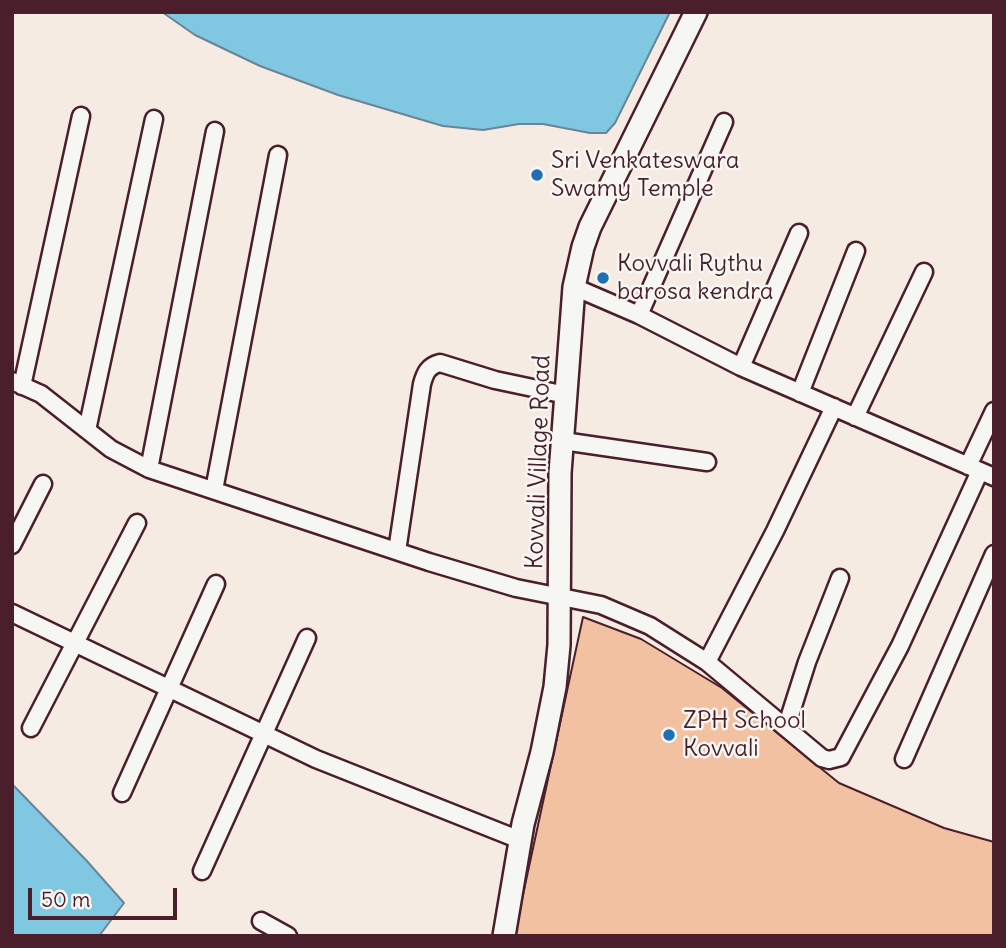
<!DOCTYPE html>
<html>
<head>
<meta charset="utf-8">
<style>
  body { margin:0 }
  #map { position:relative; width:1006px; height:948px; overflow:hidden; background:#f5ebe2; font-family:Delius,sans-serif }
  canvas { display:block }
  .frame { position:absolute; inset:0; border:14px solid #4a1f2b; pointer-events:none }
  .scale { position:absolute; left:28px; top:888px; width:149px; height:32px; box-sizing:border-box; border:4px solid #4a1f2b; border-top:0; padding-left:9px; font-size:21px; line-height:24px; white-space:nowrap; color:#4a1f2b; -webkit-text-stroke:5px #f6f6f2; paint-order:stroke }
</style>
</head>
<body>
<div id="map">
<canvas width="1006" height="948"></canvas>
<div class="frame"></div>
<div class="scale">50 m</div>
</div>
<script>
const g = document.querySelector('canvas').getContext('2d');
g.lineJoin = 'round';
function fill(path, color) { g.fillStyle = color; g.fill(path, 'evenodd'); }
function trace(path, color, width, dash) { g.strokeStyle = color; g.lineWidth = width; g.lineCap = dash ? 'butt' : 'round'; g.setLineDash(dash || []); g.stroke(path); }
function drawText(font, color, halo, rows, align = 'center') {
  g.font = font + ' Delius,sans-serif'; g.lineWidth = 5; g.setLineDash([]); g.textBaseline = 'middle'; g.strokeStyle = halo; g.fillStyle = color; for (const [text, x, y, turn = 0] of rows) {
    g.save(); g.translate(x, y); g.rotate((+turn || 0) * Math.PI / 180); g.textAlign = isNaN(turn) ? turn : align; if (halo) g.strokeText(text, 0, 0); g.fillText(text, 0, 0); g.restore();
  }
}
const water = new Path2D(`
  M162 12H670L615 123 606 133H590L543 124H519L483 130 443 126 338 95 260 66 195 35Z
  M12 784 86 860 124 903 99 936H12Z`);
const building = new Path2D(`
  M583 617 641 639 722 688 839 783 944 828 994 842V936H514Z`);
const street = new Path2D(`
  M574 287 639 315 741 367 994 477
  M639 315 724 122
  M741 367 799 233
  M12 381 41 394 111 449 149 469 429 562 516 588 601 605 650 626 707 662 822 758 829 760 841 757 900 646 980 471
  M22 386 81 116
  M800 393 856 251
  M855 417 924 272
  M87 430 154 119
  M563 441 707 462
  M968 466 994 411
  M149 469 215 131
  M214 490 278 155
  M12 545 43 484
  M397 551 422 384C425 373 428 366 440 363L495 380 566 395
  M12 613 316 759 520 840
  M707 662 775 531 834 407
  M31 728 137 523
  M786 728 807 662 840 578
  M904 759 994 554
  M122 793 216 584
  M202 871 307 638
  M261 921 288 936`);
const secondary = new Path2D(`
  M504 936 523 824 542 752 555 687 559 645 560 473 574 287 583 247 590 227 696 12`);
const markers = [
  [537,175,7,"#1f6fb2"],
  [603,278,7,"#1f6fb2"],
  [669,735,7,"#1f6fb2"]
];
const poiNames = [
  ["Sri Venkateswara",551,161],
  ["Swamy Temple",551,189],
  ["Kovvali Rythu",617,264],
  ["barosa kendra",617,292],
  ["ZPH School",683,721],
  ["Kovvali",683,749]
];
const streetNames = [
  ["Kovvali Village Road",539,462,-88]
];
fill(water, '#80c7e1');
trace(water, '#6a8498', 2);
fill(building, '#f2c1a2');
trace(building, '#4a1f2b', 2);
trace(street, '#4a1f2b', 21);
trace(secondary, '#4a1f2b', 26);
trace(street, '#f6f6f2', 16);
trace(secondary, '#f6f6f2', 21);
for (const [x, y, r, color] of markers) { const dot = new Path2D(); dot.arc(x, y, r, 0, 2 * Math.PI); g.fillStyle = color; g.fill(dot); trace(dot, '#f6f6f2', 2.5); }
drawText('24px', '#4a1f2b', '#f6f6f2', poiNames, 'left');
drawText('24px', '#4a1f2b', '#f6f6f2', streetNames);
</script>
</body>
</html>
